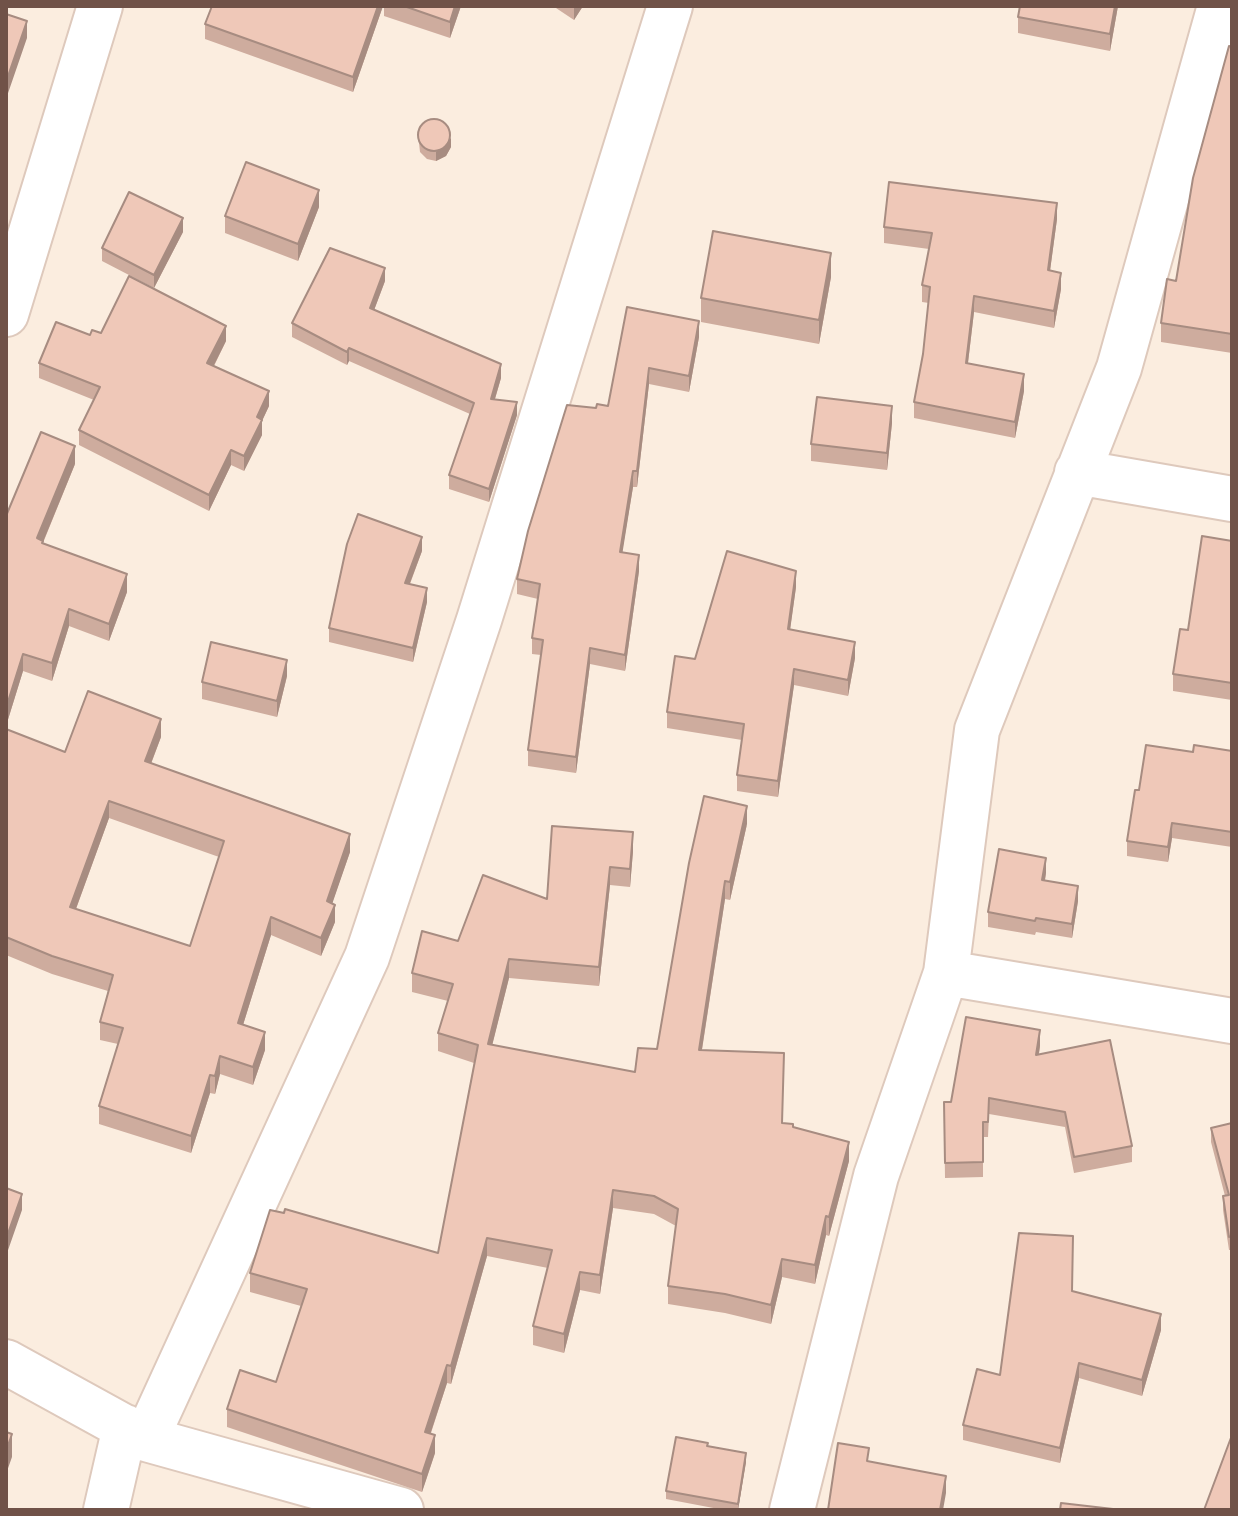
<!DOCTYPE html>
<html>
<head>
<meta charset="utf-8">
<style>
  body { margin:0 }
  #map { position:relative; width:1238px; height:1516px; overflow:hidden; background:#fbeddf; font-family:"Fira Sans Condensed",sans-serif }
  canvas { display:block }
  .frame { position:absolute; inset:0; border:8px solid #705248; pointer-events:none }
</style>
</head>
<body>
<div id="map">
<canvas width="1238" height="1516"></canvas>
<div class="frame"></div>
</div>
<script>
const g = document.querySelector('canvas').getContext('2d');
g.lineJoin = 'round';
function trace(path, color, width, dash) { g.strokeStyle = color; g.lineWidth = width; g.lineCap = dash ? 'butt' : 'round'; g.setLineDash(dash || []); g.stroke(path); }
function fill(path, color) { g.fillStyle = color; g.fill(path, 'evenodd'); }
const minor = new Path2D(`
  M6 314 100 6
  M1077 472 1232 499
  M946 973 1232 1021
  M6 1362 146 1439 401 1510
  M146 1439 367 957 479 620 670 6
  M106 1510 125 1427
  M792 1510 876 1176 946 973 977 730 1119 368 1220 6`);
const wall = new Path2D(`
  M212 6H383L353 92 205 39V24Z
  M384 6H461L450 38 384 16Z
  M553 6H583L574 20Z
  M1020 6H1118L1110 51 1018 33V17Z
  M1232 47V353L1161 342V323L1176 281Z
  M418 133 451 147 446 156 436 161 427 159 420 152Z
  M319 207 298 261 225 233V216Z
  M1057 219 1050 270 1061 289 1054 328 974 312 968 363 1024 391 1015 438 914 418V402L923 354 929 303 922 302V285L929 249 884 243V227Z
  M183 232 154 288 102 261V248Z
  M831 277 819 344 701 322V298Z
  M385 281 374 310 501 378 495 399 517 415 489 502 449 489V475L470 414 349 361 347 365 292 337V323Z
  M627 307 699 337 689 392 649 384 637 487H633L622 552 639 571 625 671 590 664 576 773 528 766V750L541 655 532 654V638L538 599 517 594V579L596 408 608 406Z
  M101 333 226 341 214 366 269 406 262 421V435L244 471 231 465 209 511 79 445V430L94 400 39 378V363L90 335Z
  M892 423 887 470 811 461V444Z
  M75 464 43 543 127 592 109 641 69 626 52 681 23 671 6 726V516Z
  M1232 541V700L1173 691V674L1188 630Z
  M422 551 410 584 427 602 413 662 329 642V628Z
  M796 587 790 629 855 658 848 696 794 685 778 797 737 791V775L742 740 667 728V712Z
  M287 676 277 717 202 699V682Z
  M6 729 65 752 161 737 151 764 350 852 332 903 335 922 321 956 271 935 243 1025 265 1050 253 1085 220 1074 215 1094 210 1093 191 1153 99 1124V1106L118 1044 100 1040V1022L108 991 52 974 6 955ZM109 818 219 857 190 946 76 909Z
  M1232 751V847L1172 838 1168 862 1127 856V841L1139 790 1193 752Z
  M747 824 730 900 725 899 702 1050 783 1123 793 1127 849 1161 829 1236 826 1235 815 1284 782 1277 771 1324 725 1313 668 1304V1286L676 1226 654 1214 613 1208 600 1294 580 1290 564 1353 533 1345V1326L548 1268 487 1256 451 1384 447 1383 431 1433 435 1453 422 1492 227 1427V1409L276 1382 301 1306 250 1292V1273L438 1253 474 1063 438 1051V1033L448 1001 412 992V973L458 941 547 899 633 851 630 887 610 885 599 986 509 978 492 1045 635 1072 657 1049Z
  M1046 873 1045 881 1078 901 1072 938 1036 932 1035 935 988 927V912Z
  M1040 1046 1039 1054 1132 1146V1162L1074 1173 1065 1127 989 1114 988 1137H983V1177L945 1178 944 1102H951Z
  M1232 1123V1250H1229L1223 1210V1196H1225L1211 1142V1128Z
  M1072 1291 1161 1330 1142 1396 1079 1378 1060 1463 963 1440V1425L1000 1375Z
  M708 1446 746 1462 738 1510H724L666 1499V1491Z`);
const shadedWall = new Path2D(`
  M378 6H383L353 92V77Z
  M455 6H461L450 38V22Z
  M574 6H583L574 20Z
  M1115 6H1118L1110 51V34Z
  M27 21V38L6 99V82Z
  M451 138V147L446 156 436 161V152Z
  M319 190V207L298 261V244Z
  M1057 203V219L1048 286V270Z
  M183 218V232L154 288V275Z
  M831 253V277L819 344V320Z
  M385 268V281L370 321V308Z
  M1061 273V289L1054 328V311Z
  M974 296V312L966 379V363Z
  M699 321V337L689 392V376Z
  M226 326V341L207 379V363Z
  M349 348V361L347 365V352Z
  M501 364V378L491 412V399Z
  M649 368V384L637 487V471Z
  M1024 374V391L1015 438V422Z
  M269 391V406L262 421V435L244 471V456L257 417Z
  M517 402V415L489 502V489Z
  M892 406V423L887 470V453Z
  M75 446V464L43 542V558L37 538Z
  M231 450V465L209 511V495Z
  M633 471V487L620 568V552Z
  M422 537V551L405 596V583Z
  M639 555V571L625 671V655Z
  M796 571V587L788 645V629Z
  M127 574V592L109 641V624Z
  M427 588V602L413 662V648Z
  M69 609V626L52 681V663Z
  M855 642V658L848 696V680Z
  M590 648V664L576 773V757Z
  M23 654V671L6 726V708Z
  M287 660V676L277 717V701Z
  M794 669V685L778 797V781Z
  M161 719V737L145 779V761Z
  M109 801V818L70 925V907Z
  M747 806V824L730 900V882Z
  M1172 823V838L1168 862V847Z
  M633 832V851L630 887V869Z
  M350 834V852L327 919V901Z
  M1046 858V873L1042 895V880Z
  M610 867V885L599 986V967Z
  M725 881V899L699 1068V1050Z
  M1078 886V901L1072 938V924Z
  M335 905V922L321 956V938Z
  M271 917V935L238 1041V1023Z
  M509 959V978L488 1062V1044Z
  M1040 1030V1046L1036 1070V1055Z
  M265 1032V1050L253 1085V1067Z
  M220 1056V1074L215 1094V1076Z
  M210 1075V1093L191 1153V1136Z
  M849 1142V1161L829 1236V1217Z
  M613 1190V1208L600 1294V1275Z
  M22 1194V1210L6 1256V1239Z
  M826 1216V1235L815 1284V1265Z
  M487 1238V1256L451 1384V1366Z
  M782 1259V1277L771 1324V1305Z
  M580 1272V1290L564 1353V1334Z
  M1161 1314V1330L1142 1396V1380Z
  M1079 1363V1378L1060 1463V1448Z
  M447 1365V1383L425 1450V1432Z
  M12 1434V1457L6 1474V1451Z
  M435 1435V1453L422 1492V1474Z
  M746 1453V1462L738 1510V1504Z
  M946 1476V1493L943 1510H940Z`);
const building = new Path2D(`
  M212 6H378L353 77 205 24Z
  M404 6H455L450 22Z
  M1020 6H1115L1110 34 1018 17Z
  M6 14 27 21 6 82Z
  M1229 46 1232 47V334L1161 323 1167 279 1176 281 1193 178Z
  M418 135a16 16 0 1 1 32 0a16 16 0 1 1-32 0Z
  M246 162 319 190 298 244 225 216Z
  M889 182 1057 203 1048 270 1061 273 1054 311 974 296 966 363 1024 374 1015 422 914 402 923 354 930 287 922 285 932 233 884 227Z
  M129 192 183 218 154 275 102 248Z
  M713 231 831 253 819 320 701 298Z
  M330 248 385 268 370 308 501 364 491 399 517 402 489 489 449 475 474 403 349 348 347 352 292 323Z
  M129 276 226 326 207 363 269 391 257 417 262 420 244 456 231 450 209 495 79 430 100 387 39 363 56 322 90 335 92 330 101 333Z
  M627 307 699 321 689 376 649 368 637 471H633L620 552 639 555 625 655 590 648 576 757 528 750 543 640 532 638 540 584 517 579 528 531 567 405 596 408 597 404 608 406Z
  M817 397 892 406 887 453 811 444Z
  M41 432 75 446 37 538 43 541 42 543 127 574 109 624 69 609 52 663 23 654 6 708V516Z
  M358 514 422 537 405 583 427 588 413 648 329 628 347 544Z
  M1202 536 1232 541V683L1173 674 1180 629 1188 630Z
  M727 551 796 571 788 629 855 642 848 680 794 669 778 781 737 775 744 724 667 712 675 656 695 659Z
  M211 642 287 660 277 701 202 682Z
  M88 691 161 719 145 761 350 834 327 901 335 905 321 938 271 917 238 1023 265 1032 253 1067 220 1056 215 1076 210 1075 191 1136 99 1106 123 1028 100 1022 113 975 52 956 6 937V729L65 752ZM109 801 224 841 190 946 70 907Z
  M1146 745 1193 752 1194 745 1232 751V832L1172 823 1168 847 1127 841 1135 790H1139Z
  M704 796 747 806 730 882 725 881 699 1050 784 1053 782 1123 793 1124V1127L849 1142 829 1217 826 1216 815 1265 782 1259 771 1305 725 1294 668 1286 678 1209 654 1196 613 1190 600 1275 580 1272 564 1334 533 1326 552 1250 487 1238 451 1366 447 1365 425 1432 435 1435 422 1474 227 1409 240 1370 276 1382 307 1289 250 1273 270 1210 284 1213 285 1209 438 1253 478 1045 438 1033 453 984 412 973 422 931 458 941 483 875 547 899 552 826 633 832 630 869 610 867 599 967 509 959 488 1044 635 1072 638 1048 657 1049 689 863Z
  M999 849 1046 858 1042 880 1078 886 1072 924 1036 918 1035 921 988 912Z
  M966 1017 1040 1030 1036 1055 1110 1040 1132 1146 1074 1157 1065 1112 989 1098 988 1122H983V1162L945 1163 944 1102H951Z
  M1232 1123V1236L1229 1237 1223 1196 1229 1195 1211 1128Z
  M6 1188 22 1194 6 1239Z
  M1019 1233 1073 1236 1072 1291 1161 1314 1142 1380 1079 1363 1060 1448 963 1425 977 1369 1000 1375Z
  M6 1432 12 1434 6 1451Z
  M1232 1435V1510H1204Z
  M676 1437 708 1443 707 1446 746 1453 738 1504 666 1491Z
  M838 1443 869 1448 867 1461 946 1476 940 1510H828Z
  M1061 1503 1113 1509V1510H1060Z`);
trace(minor, '#dec9bc', 48);
trace(minor, '#fff', 44);
fill(wall, '#ceac9e');
fill(shadedWall, '#a78c81');
fill(building, '#efc8b8');
trace(building, '#a78c81', 2);
</script>
</body>
</html>
